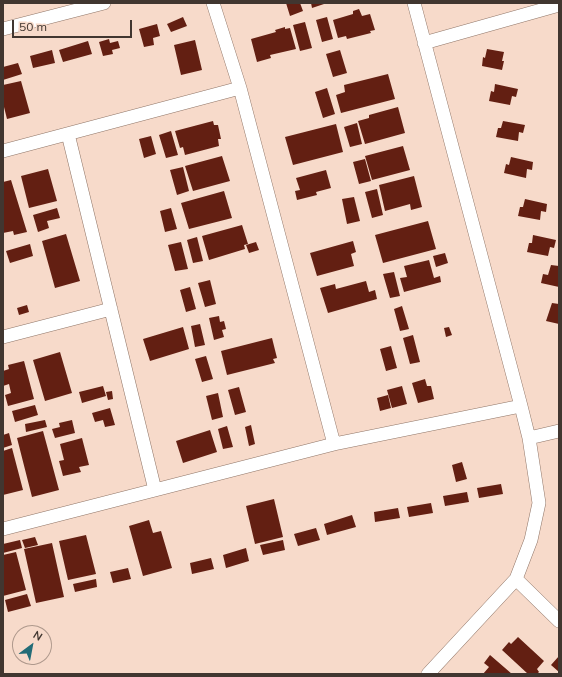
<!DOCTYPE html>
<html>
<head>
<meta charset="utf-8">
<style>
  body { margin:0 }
  #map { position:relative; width:562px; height:677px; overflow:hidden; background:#f7daca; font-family:Mulish,sans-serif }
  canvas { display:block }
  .frame { position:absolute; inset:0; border:4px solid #413630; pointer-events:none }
  .north { position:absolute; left:12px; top:625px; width:40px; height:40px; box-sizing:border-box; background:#f7daca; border:1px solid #ae988c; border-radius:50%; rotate:32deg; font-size:11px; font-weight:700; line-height:16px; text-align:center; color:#413630 }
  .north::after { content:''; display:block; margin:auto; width:14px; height:18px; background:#236c77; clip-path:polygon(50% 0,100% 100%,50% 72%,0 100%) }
  .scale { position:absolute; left:12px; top:20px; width:120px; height:18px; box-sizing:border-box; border:2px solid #413630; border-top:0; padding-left:5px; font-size:12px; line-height:14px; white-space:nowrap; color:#413630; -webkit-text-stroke:3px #f7daca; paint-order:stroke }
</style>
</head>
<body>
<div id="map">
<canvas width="562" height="677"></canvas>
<div class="frame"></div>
<div class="north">N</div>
<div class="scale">50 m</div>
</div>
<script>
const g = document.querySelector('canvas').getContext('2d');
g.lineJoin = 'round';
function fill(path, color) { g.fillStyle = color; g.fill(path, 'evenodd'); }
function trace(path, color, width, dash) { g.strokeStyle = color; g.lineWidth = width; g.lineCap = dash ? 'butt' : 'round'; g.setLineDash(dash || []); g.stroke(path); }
const building = new Path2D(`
  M286 3H300L303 11 290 16Z
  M311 3H327L312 8Z
  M359 9 362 16 370 14 375 30 370 31 371 33 347 39 346 36 338 38 333 20 353 14V11Z
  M183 17 187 26 171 32 167 24Z
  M327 17 333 39 322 42 316 20Z
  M305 22 312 48 300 51 293 25Z
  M157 24 160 36 153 38 154 45 144 47 139 29Z
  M285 27V29L290 28 296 49 270 55 271 58 257 62 251 39 276 32 275 30Z
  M109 39 110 43 118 41 120 48 112 50 113 54 103 56 99 42Z
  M195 40 202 70 181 75 174 45Z
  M88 41 92 54 63 62 59 50Z
  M487 49 504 52 502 61H504L502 70 482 66 483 57 485 58Z
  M52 50 55 63 33 68 30 56Z
  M340 50 347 73 333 77 326 54Z
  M18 63 22 74 3 80V67Z
  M388 74 395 99 341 113 336 95 345 92 344 85Z
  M21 81 30 113 7 119 3 103V85Z
  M495 84 518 89 516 97 512 96 510 105 489 101 491 91 494 92Z
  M327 88 335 114 323 118 315 92Z
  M398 107 405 133 365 144 358 121 369 118V115Z
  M213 121 214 125H218L221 139H218L219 146 185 155 183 147 180 148 175 131Z
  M503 121 525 125 523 133 519 132 518 141 496 137 498 128H501Z
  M357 123 362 144 350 147 344 127Z
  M336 124 343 152 293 165 285 137Z
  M171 131 178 155 166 158 159 135Z
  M151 136 156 154 144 158 139 139Z
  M403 146 410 170 372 180 365 156Z
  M222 156 230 181 193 191 185 166Z
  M511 157 533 162 532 170 527 169 526 178 504 173 506 164 509 165Z
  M365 159 371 181 359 184 353 162Z
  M183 167 189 191 177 195 170 170Z
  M48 169 57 201 29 208 21 176Z
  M326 170 331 188 316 192 317 195 297 200 295 191 300 190 296 178Z
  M414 176 422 207 411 210 410 204 385 211 379 185Z
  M11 180 27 232 14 235 13 231 3 233V189L4 188 3 182Z
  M377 189 383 215 372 218 365 192Z
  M224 191 232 218 189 229 181 203Z
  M354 197 360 221 347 224 342 199Z
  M525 199 547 204 546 212 541 211 540 220 518 216 520 207H523Z
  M57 208 60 218 47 221 49 228 38 232 33 215Z
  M171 208 177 229 165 232 160 211Z
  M428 221 436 249 383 263 375 235Z
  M242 225 248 244 244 245 245 249 209 260 202 236Z
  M66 234 80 281 55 288 42 241Z
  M533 235 556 240 554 248 550 247 548 256 527 252 529 243H532Z
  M197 237 203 261 193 263 187 240Z
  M353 241 356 252 351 254 354 266 317 276 310 253Z
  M181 242 188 269 175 271 168 245Z
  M256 242 259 250 249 253 246 245Z
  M30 244 33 256 10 263 6 251Z
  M445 253 448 263 436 267 433 256Z
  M429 260 434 278 440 276 441 282 404 292 400 278 407 277 404 266Z
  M551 265 559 266V287L541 283 543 274 548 275Z
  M394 272 400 296 390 298 383 274Z
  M210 280 216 304 205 307 198 283Z
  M366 281 369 292 375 290 377 299 328 313 320 288 335 284 336 289Z
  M190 287 196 309 186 312 180 290Z
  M552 303 559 304V324L546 321Z
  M27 305 29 312 19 315 17 308Z
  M402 306 409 329 400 331 394 309Z
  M219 316 220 322 224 321 226 329 222 330 224 337 214 340 209 318Z
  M200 324 205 345 195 347 191 326Z
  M183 327 189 349 150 361 143 339Z
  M449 327 452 335 446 337 444 328Z
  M413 335 420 362 410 364 403 338Z
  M272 338 277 358 273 359 275 363 227 375 221 351Z
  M391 346 397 368 386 371 380 349Z
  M60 352 72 393 45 401 33 360Z
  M206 356 213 379 202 382 195 359Z
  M24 361 34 399 8 406 5 395 11 393 9 384 3 386V371L9 369 8 365Z
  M425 379 427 386H431L434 399 418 403 412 383Z
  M103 386 106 396 82 403 79 392Z
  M402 386 407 404 392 408 387 390Z
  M239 387 246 412 235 415 228 390Z
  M112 391 113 399 108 400 106 392Z
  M218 393 223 417 212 420 206 396Z
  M388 395 391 408 380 411 377 398Z
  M35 405 38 415 15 422 12 411Z
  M110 408 115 425 105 427 103 420 95 422 92 413Z
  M45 420 47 427 26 432 25 424Z
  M72 420 75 433 55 438 52 429 60 427 59 423Z
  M251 425 255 444 249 446 245 427Z
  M227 426 233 447 223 449 218 429Z
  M210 430 217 452 183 463 176 441Z
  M43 431 59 490 32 497 17 438Z
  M9 433 12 445 3 448V435Z
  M82 438 89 465 79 467 81 472 63 476 59 461 64 460 60 444Z
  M12 448 23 490 3 495V451Z
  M462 462 467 479 456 482 452 465Z
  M501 484 503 494 479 498 477 488Z
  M467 492 469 502 445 506 443 496Z
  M274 499 283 537 255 544 246 506Z
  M431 503 433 513 409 517 407 507Z
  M398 508 400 518 375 522 374 512Z
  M352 515 356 527 327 535 324 524Z
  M149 520 153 533 161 531 172 568 143 576 129 526Z
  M316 528 320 540 298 546 294 534Z
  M86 535 96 574 68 580 59 541Z
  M35 537 38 545 25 548 22 540Z
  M20 540 22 548 3 553V544Z
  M283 540 285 550 263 555 260 545Z
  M52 543 64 597 36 603 24 549Z
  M246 548 249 561 226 568 223 555Z
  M16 552 26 590 3 596V555Z
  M211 558 214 569 192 574 190 563Z
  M128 568 131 579 113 583 110 572Z
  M96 579 97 587 75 592 73 584Z
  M27 594 31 606 8 612 5 600Z
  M518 637 544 661 537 669 539 672 537 674H528L502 650 509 642 511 644Z
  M490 655 512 674H483L489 667 484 663Z
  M559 656V672L551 665Z`);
const street = new Path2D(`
  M213 3 240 88 334 444
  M414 3 521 406 529 438 539 503 531 540 516 579 428 674
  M3 29 104 3
  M424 43 559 5
  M68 134 155 490
  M3 151 240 88
  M3 337 111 309
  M529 438 559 431
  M3 529 334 444 521 406
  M516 579 559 621`);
fill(building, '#631f12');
trace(street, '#907668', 14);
trace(street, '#fff', 13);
</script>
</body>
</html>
